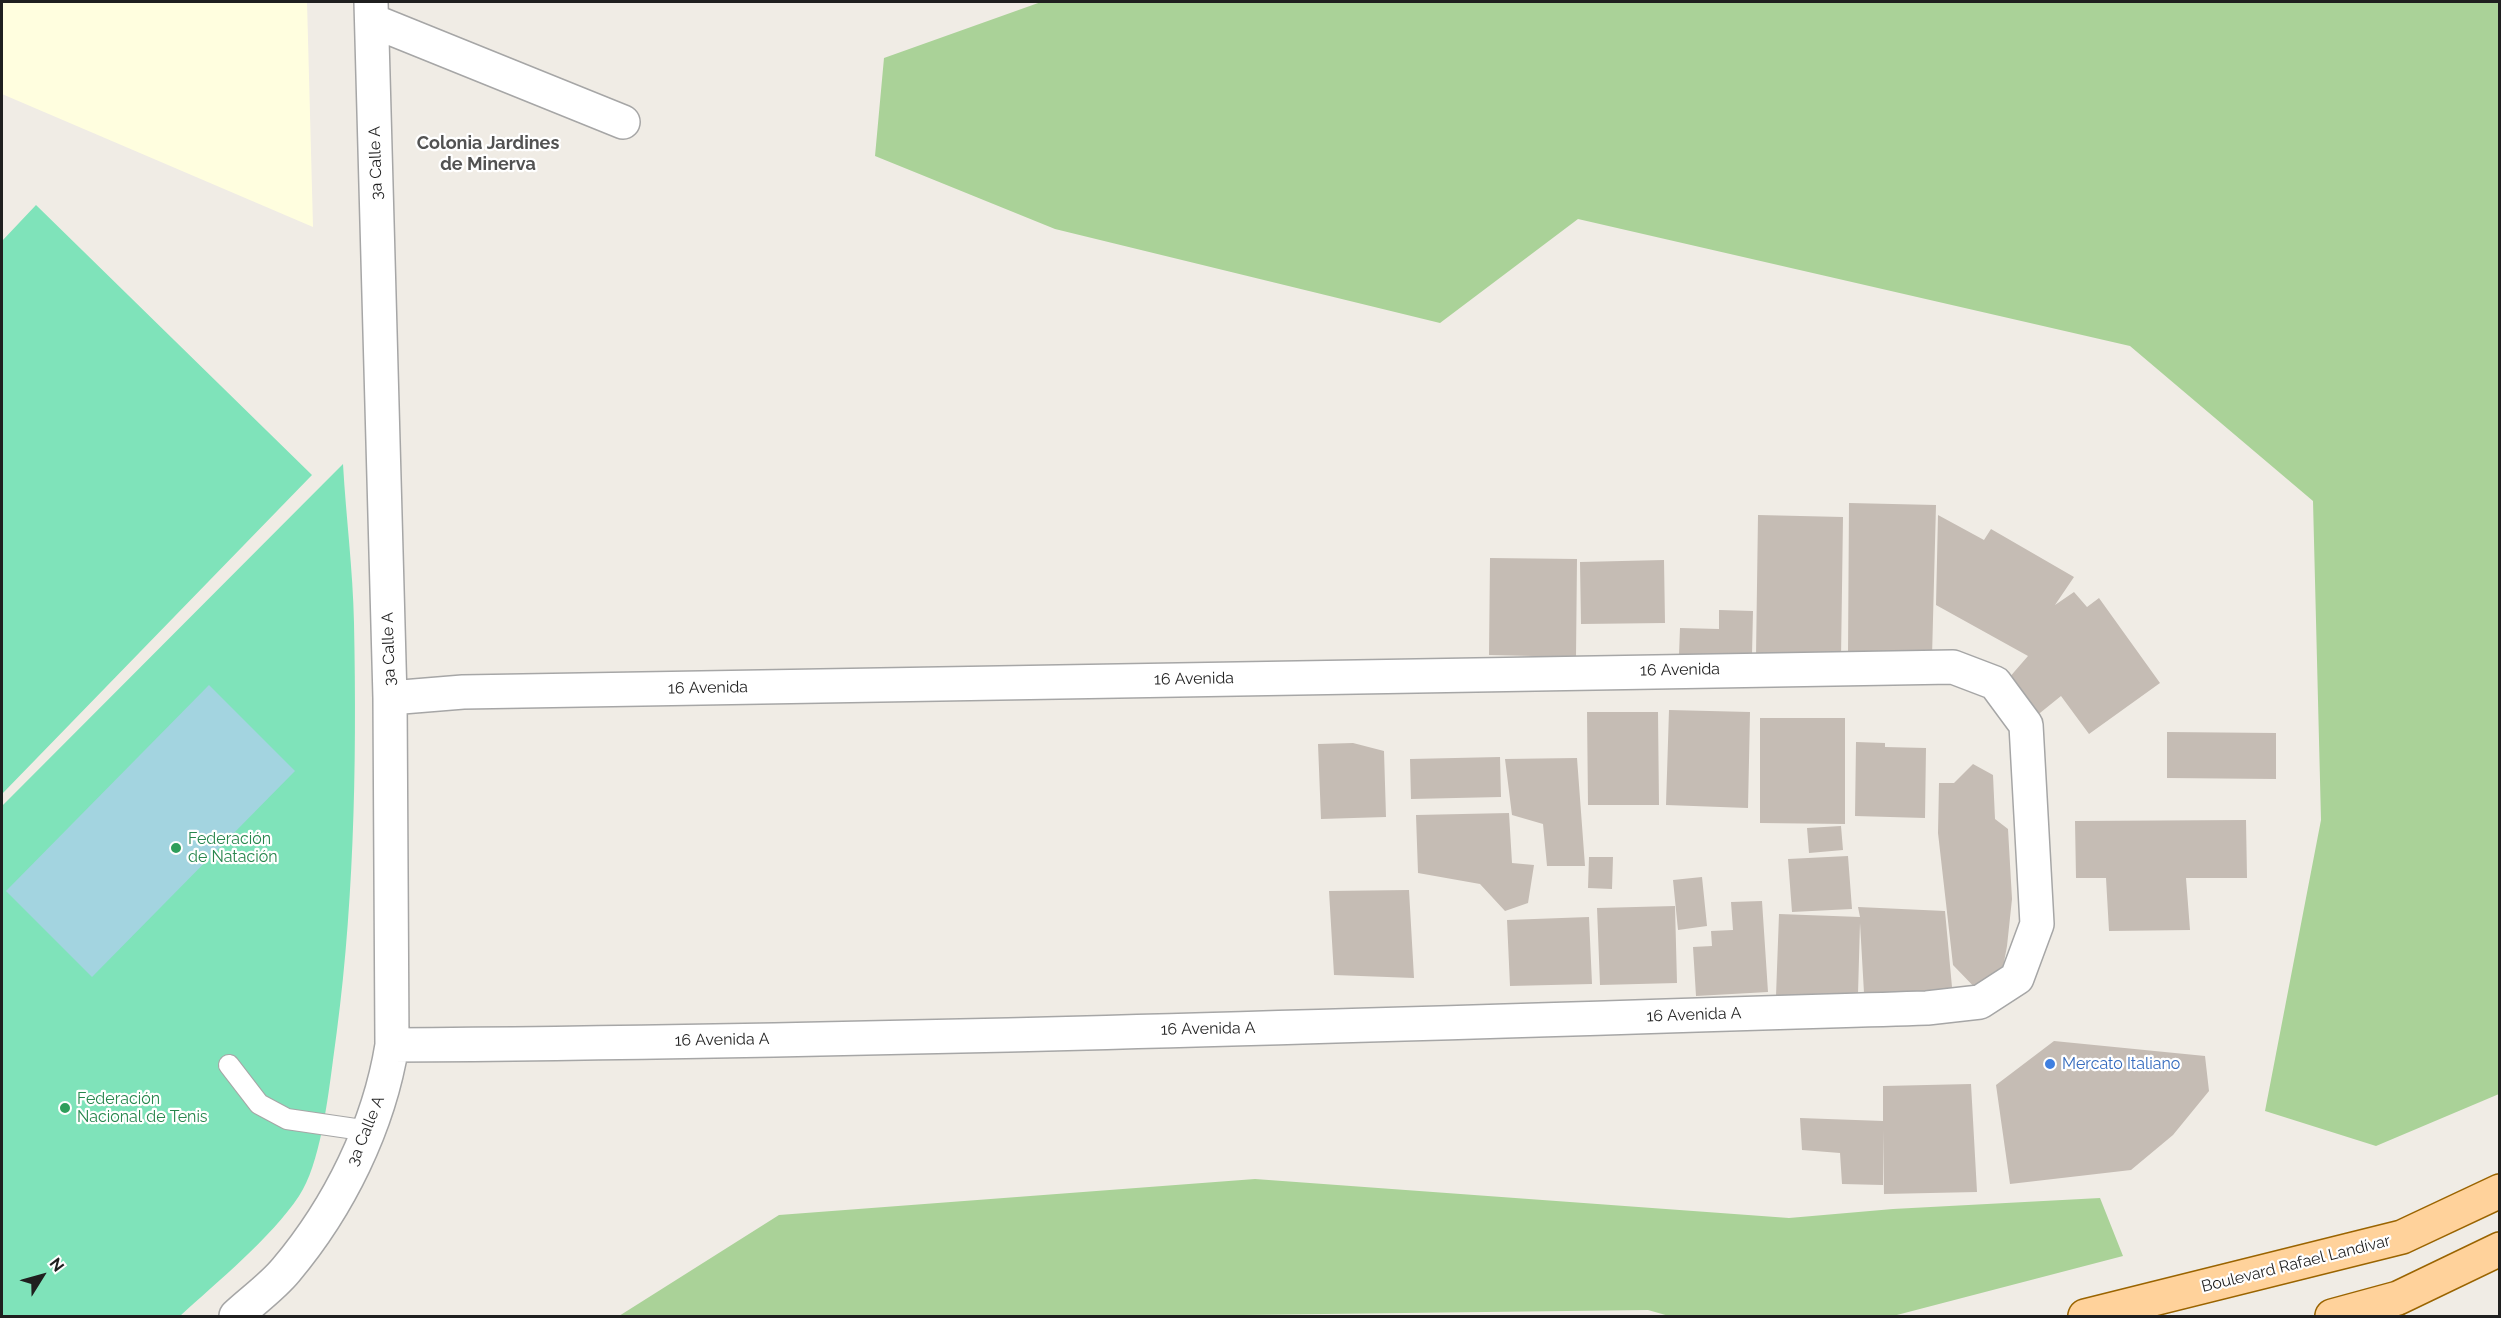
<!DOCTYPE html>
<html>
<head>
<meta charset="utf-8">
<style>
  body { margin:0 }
  #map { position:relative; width:2501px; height:1318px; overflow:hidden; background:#f0ece5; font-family:Raleway,sans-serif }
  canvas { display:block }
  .frame { position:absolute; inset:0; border:3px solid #1f1f1f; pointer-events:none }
  .north { position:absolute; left:12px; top:1246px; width:60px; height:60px; -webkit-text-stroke:4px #fff; paint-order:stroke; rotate:53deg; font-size:16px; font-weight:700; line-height:24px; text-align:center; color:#1f1f1f }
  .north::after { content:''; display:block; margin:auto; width:21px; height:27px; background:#1f1f1f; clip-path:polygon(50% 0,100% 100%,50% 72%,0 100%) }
</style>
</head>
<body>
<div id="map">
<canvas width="2501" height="1318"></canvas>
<div class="frame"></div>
<div class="north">N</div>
</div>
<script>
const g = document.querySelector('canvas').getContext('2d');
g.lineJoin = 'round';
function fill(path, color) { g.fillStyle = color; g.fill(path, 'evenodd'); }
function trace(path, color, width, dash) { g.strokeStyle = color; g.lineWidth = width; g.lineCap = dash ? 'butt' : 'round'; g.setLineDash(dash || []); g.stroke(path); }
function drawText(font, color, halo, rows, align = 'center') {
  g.font = font + ' Raleway,sans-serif'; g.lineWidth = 4.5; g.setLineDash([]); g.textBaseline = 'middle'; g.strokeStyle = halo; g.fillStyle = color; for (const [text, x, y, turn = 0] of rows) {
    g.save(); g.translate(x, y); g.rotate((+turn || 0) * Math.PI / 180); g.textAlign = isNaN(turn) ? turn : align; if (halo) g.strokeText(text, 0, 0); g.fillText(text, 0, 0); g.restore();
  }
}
const education = new Path2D(`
  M2 2H307L313 227 2 94Z`);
const forest = new Path2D(`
  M1041 2H2499V1094L2376 1146 2265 1111 2321 820 2313 501 2130 346 1578 219 1440 323 1055 229 875 156 884 58Z
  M1255 1179 1789 1218 1893 1209 2100 1198 2123 1256 1893 1316H1669L1648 1310 1162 1316H619L779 1215Z`);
const pitch = new Path2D(`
  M36 205 312 475 2 794V241Z
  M343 464C346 517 353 570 354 623 357 768 354 917 333 1060 328 1098 320 1165 299 1196 271 1238 217 1282 180 1316H2V806Z`);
const water = new Path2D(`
  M209 685 295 771 92 977 6 891Z`);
const building = new Path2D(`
  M1849 503 1936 505 1932 657 1848 655Z
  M1758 515 1843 517 1841 659 1756 656Z
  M1938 515 1984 540 1991 529 2074 577 2055 605 2074 592 2087 607 2099 598 2160 683 2089 734 2061 696 2035 717 2008 679 2028 656 1936 605Z
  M1490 558 1577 559 1576 657 1489 655Z
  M1664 560 1665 623 1581 624 1580 562Z
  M1719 610 1753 611 1752 655H1679L1680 628 1719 629Z
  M1669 710 1750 712 1748 808 1666 805Z
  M1587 712H1658L1659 805H1588Z
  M1760 718H1845V824L1760 823Z
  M2167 732 2276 733V779L2167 778Z
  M1856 742 1885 743V747L1926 748 1925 818 1855 816Z
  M1353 743 1384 751 1386 817 1321 819 1318 744Z
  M1500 757 1501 797 1411 799 1410 759Z
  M1577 758 1585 866H1547L1543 824 1512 815 1505 759Z
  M1973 764 1993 775 1995 819 2008 829 2012 899 2007 946 1999 989 1982 995 1953 965 1938 833 1939 783H1954Z
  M1509 813 1512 863 1534 865 1528 903 1505 911 1480 884 1418 873 1416 815Z
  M2246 820 2247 878H2186L2190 930 2109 931 2106 878H2076L2075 821Z
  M1841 826 1843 850 1809 853 1807 828Z
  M1848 856 1852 909 1792 912 1788 859Z
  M1589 857H1613L1612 889 1588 888Z
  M1702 877 1707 926 1678 930 1673 880Z
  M1409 890 1414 978 1334 975 1329 891Z
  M1762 901 1768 992 1696 996 1693 947 1712 946 1711 931 1733 930 1731 902Z
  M1675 906 1677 983 1600 985 1597 908Z
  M1858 907 1945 911 1953 998 1864 993 1860 923 1858 994 1776 996 1779 914 1860 917Z
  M1589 917 1592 984 1510 986 1507 920Z
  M2054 1041 2205 1056 2209 1091 2173 1135 2131 1170 2010 1184 1996 1085Z
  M1971 1084 1977 1192 1884 1194 1883 1130V1185L1842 1184 1840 1153 1802 1150 1800 1118 1883 1121V1086Z`);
const lane = new Path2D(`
  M229 1065 259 1104 287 1119 369 1131`);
const street = new Path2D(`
  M373 21 623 122
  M390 698 463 692 1953 667 1995 683 2026 725 2037 924 2017 978 1980 1002 1927 1008C1416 1024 904 1041 392 1045
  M236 1316C252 1301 272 1287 286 1270 339 1207 379 1126 392 1045L390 698 371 2`);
const primary = new Path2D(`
  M2085 1316 2402 1237 2500 1191
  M2332 1316 2398 1298 2500 1249`);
const markers = [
  [176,848,6,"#2e9e5b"],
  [2050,1064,6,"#3f7fe0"],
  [65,1108,6,"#2e9e5b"]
];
const streetNames = [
  ["3a Calle A",376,163,-92],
  ["3a Calle A",389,649,-92],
  ["16 Avenida",1680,670,-1],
  ["16 Avenida",1194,679,-1],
  ["16 Avenida",708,688,-1],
  ["16 Avenida A",1694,1015,-2],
  ["16 Avenida A",1208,1029,-1],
  ["16 Avenida A",722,1040,-1],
  ["3a Calle A",366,1131,-68],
  ["Boulevard Rafael Landívar",2296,1264,-14]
];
const leisureNames = [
  ["Federación",188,839],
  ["de Natación",188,857],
  ["Federación",77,1099],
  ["Nacional de Tenis",77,1117]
];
const shopNames = [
  ["Mercato Italiano",2062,1064]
];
const neighbourhoodNames = [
  ["Colonia Jardines",488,144],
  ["de Minerva",488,165]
];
fill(education, '#fffedf');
fill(forest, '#aad298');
fill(pitch, '#7fe3ba');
fill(water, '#a3d4e0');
fill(building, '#c5bcb4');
trace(lane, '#a6a6a6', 22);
trace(street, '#a6a6a6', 36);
trace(primary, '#9a6400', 36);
trace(lane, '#fff', 20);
trace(street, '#fff', 33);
trace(primary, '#ffd29b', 33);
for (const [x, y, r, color] of markers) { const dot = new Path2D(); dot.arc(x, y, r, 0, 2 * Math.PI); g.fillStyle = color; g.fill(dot); trace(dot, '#fff', 2); }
drawText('16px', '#1f1f1f', '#fff', streetNames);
drawText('16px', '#27864d', '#fff', leisureNames, 'left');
drawText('16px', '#366cbe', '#fff', shopNames, 'left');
drawText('bold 18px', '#525252', '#fff', neighbourhoodNames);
</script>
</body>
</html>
